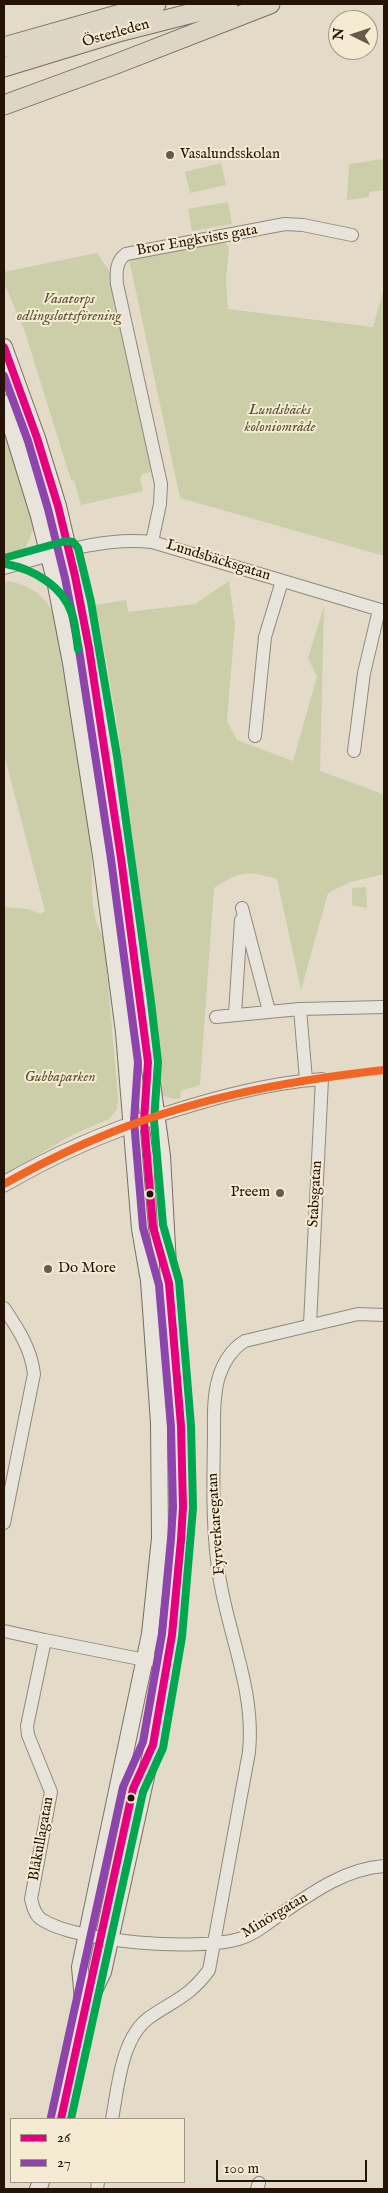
<!DOCTYPE html>
<html>
<head>
<meta charset="utf-8">
<style>
  body { margin:0 }
  #map { position:relative; width:388px; height:2193px; overflow:hidden; background:#e3dbc7; font-family:"IM FELL English",serif }
  canvas { display:block }
  .frame { position:absolute; inset:0; border:5px solid #251305; pointer-events:none }
  .legend { position:absolute; left:10px; top:2118px; width:175px; height:65px; box-sizing:border-box; background:#f5ebd3; border:1px solid #a29581; margin:0; padding:6px 9px; list-style:none; font-size:15px; color:#251305 }
  .legend li { display:flex; align-items:center; gap:10px; height:25px }
  .legend b { width:25px; border:1px solid #a29581 }
  .north { position:absolute; left:328px; top:10px; width:50px; height:50px; box-sizing:border-box; background:#f5ebd3; border:1px solid #a29581; border-radius:50%; rotate:274deg; font-size:14px; font-weight:700; line-height:20px; text-align:center; color:#251305 }
  .north::after { content:''; display:block; margin:auto; width:18px; height:22px; background:#685949; clip-path:polygon(50% 0,100% 100%,50% 72%,0 100%) }
  .scale { position:absolute; left:216px; top:2160px; width:151px; height:22px; box-sizing:border-box; border:2px solid #251305; border-top:0; padding-left:6px; font-size:15px; line-height:18px; white-space:nowrap; color:#251305; -webkit-text-stroke:4px #f5ebd3; paint-order:stroke }
</style>
</head>
<body>
<div id="map">
<canvas width="388" height="2193"></canvas>
<div class="frame"></div>
<ul class="legend">
<li><b style="height:6px;background:#e5007d"></b>26</li>
<li><b style="height:6px;background:#8e44ad"></b>27</li>
</ul>
<div class="north">N</div>
<div class="scale">100 m</div>
</div>
<script>
const g = document.querySelector('canvas').getContext('2d');
g.lineJoin = 'round';
function fill(path, color) { g.fillStyle = color; g.fill(path, 'evenodd'); }
function trace(path, color, width, dash) { g.strokeStyle = color; g.lineWidth = width; g.lineCap = dash ? 'butt' : 'round'; g.setLineDash(dash || []); g.stroke(path); }
function drawText(font, color, halo, rows, align = 'center') {
  g.font = font + ' "IM FELL English",serif'; g.lineWidth = 4; g.setLineDash([]); g.textBaseline = 'middle'; g.strokeStyle = halo; g.fillStyle = color; for (const [text, x, y, turn = 0] of rows) {
    g.save(); g.translate(x, y); g.rotate((+turn || 0) * Math.PI / 180); g.textAlign = isNaN(turn) ? turn : align; if (halo) g.strokeText(text, 0, 0); g.fillText(text, 0, 0); g.restore();
  }
}
const green = new Path2D(`
  M384 159V190L369 192V197L347 200 349 164Z
  M221 163 226 185 190 193 185 172Z
  M228 202 232 224 192 231 188 209Z
  M223 241 229 247 226 280 228 309 373 327 384 288V556L180 498 129 259Z
  M97 253 112 275 155 471 142 474 140 479 143 491 81 505 74 480H71L25 332 4 283V272Z
  M4 429 30 514 33 530 25 549 4 558Z
  M9 581C30 586 43 594 54 613 60 625 61 651 64 665 75 726 84 788 91 850 94 880 87 911 104 938L118 1098 117 1109 109 1119 70 1136 4 1175V907L27 909 41 914 45 911 4 754V582Z
  M229 581 235 624 227 721 237 740 293 761 317 677 308 658 324 606 320 771 383 794 384 791V874L350 882 328 893 301 990 277 879C247 870 240 871 214 888L200 1085 180 1091 181 1098 174 1099 163 1096 158 1087 118 729 96 605 126 600 128 612 195 604Z
  M366 887 367 908 352 905V888Z`);
const minor = new Path2D(`
  M152 542 160 504 161 484 117 284C116 272 116 261 126 254L285 224 303 225 352 235
  M4 568C51 555 102 536 152 542L384 611
  M255 736 265 637 282 581
  M354 751 364 673 379 610
  M242 908 269 1011
  M235 1014 241 920
  M216 1017 300 1009
  M306 1080 300 1009 384 1007
  M157 1116C210 1099 266 1083 322 1079L310 1324
  M4 1308C18 1329 31 1348 34 1374L4 1523
  M4 1631 45 1640
  M168 1660H145L45 1640 27 1726 28 1735 51 1792 31 1899C33 1906 34 1914 41 1919 77 1943 198 1951 239 1939 253 1935 264 1926 275 1918 309 1895 343 1869 384 1866
  M112 2119C118 2088 121 2037 150 2017 175 2000 190 1996 209 1970L249 1752C255 1692 230 1639 220 1581 212 1534 213 1485 214 1437 214 1419 213 1398 218 1380 222 1365 231 1349 245 1341L358 1314 384 1315
  M97 2189 98 2182
  M257 2189 259 2183`);
const tertiary = new Path2D(`
  M4 1184C52 1156 103 1133 157 1116`);
const secondary = new Path2D(`
  M4 347 37 438 58 506 81 604 97 698 121 858 162 1156 169 1283 181 1426 183 1507 172 1635 153 1745 103 1972 84 2011 61 2119
  M4 403 39 516 55 580 71 663 101 856 124 1032 140 1229 149 1281 159 1423 160 1538 150 1634 80 1967 84 2011
  M38 2189 41 2182`);
const primary = new Path2D(`
  M4 47 156 4
  M4 67 122 31 228 4
  M4 105 116 64 270 4`);
const bus1 = new Path2D(`
  M4 347 37 438 58 506 75 576 89 648 121 858 148 1062 144 1121 153 1227 169 1283 181 1426 183 1507 181 1540 172 1635 153 1745 133 1789 61 2119`);
const bus2 = new Path2D(`
  M4 376 28 441 48 509 65 578 79 650 111 859 138 1062 134 1121 143 1228 159 1285 171 1427 173 1507 171 1539 162 1634 143 1742 123 1787 51 2117`);
const bus3 = new Path2D(`
  M4 558 66 541 73 542 78 548 91 602 117 756 151 1002 158 1062 154 1121 163 1225 179 1281 191 1426 193 1508 182 1637 163 1748 143 1792 71 2119
  M6 564C33 569 63 586 72 614 76 625 76 637 78 649`);
const bus4 = new Path2D(`
  M4 1184C33 1168 62 1153 93 1140 185 1100 284 1081 384 1070`);
const markers = [
  [170,155,5,"#685949"],
  [280,1193,5,"#685949"],
  [150,1194,4.5,"#251305"],
  [48,1269,5,"#685949"],
  [131,1798,4.5,"#251305"]
];
const streetNames = [
  ["Österleden",116,34,-16],
  ["Bror Engkvists gata",197,241,-10],
  ["Lundsbäcksgatan",218,561,17],
  ["Stabsgatan",316,1194,-87],
  ["Fyrverkaregatan",217,1524,-94],
  ["Blåkullagatan",42,1839,-80],
  ["Minörgatan",275,1916,-31]
];
const poiNames = [
  ["Vasalundsskolan",180,155],
  ["Preem",270,1193,"right"],
  ["Do More",58,1269]
];
const parkNames = [
  ["Vasatorps",69,300],
  ["odlingslottsförening",69,317],
  ["Lundsbäcks",280,411],
  ["koloniområde",280,428],
  ["Gubbaparken",60,1078]
];
fill(green, '#cccda9');
trace(minor, '#90887c', 14);
trace(tertiary, '#90887c', 17);
trace(secondary, '#756e62', 18);
trace(primary, '#756e62', 21);
trace(minor, '#e9e4db', 12);
trace(tertiary, '#e9e4db', 15);
trace(secondary, '#e9e4db', 16);
trace(primary, '#ddd5c5', 19);
trace(bus1, '#e5007d', 8);
trace(bus2, '#8e44ad', 8);
trace(bus3, '#00a650', 8);
trace(bus4, '#f26522', 8);
for (const [x, y, r, color] of markers) { const dot = new Path2D(); dot.arc(x, y, r, 0, 2 * Math.PI); g.fillStyle = color; g.fill(dot); trace(dot, '#f5ebd3', 2); }
drawText('15px', '#251305', '#f5ebd3', streetNames);
drawText('15px', '#251305', '#f5ebd3', poiNames, 'left');
drawText('italic 15px', '#595036', '#f5ebd3', parkNames);
</script>
</body>
</html>
